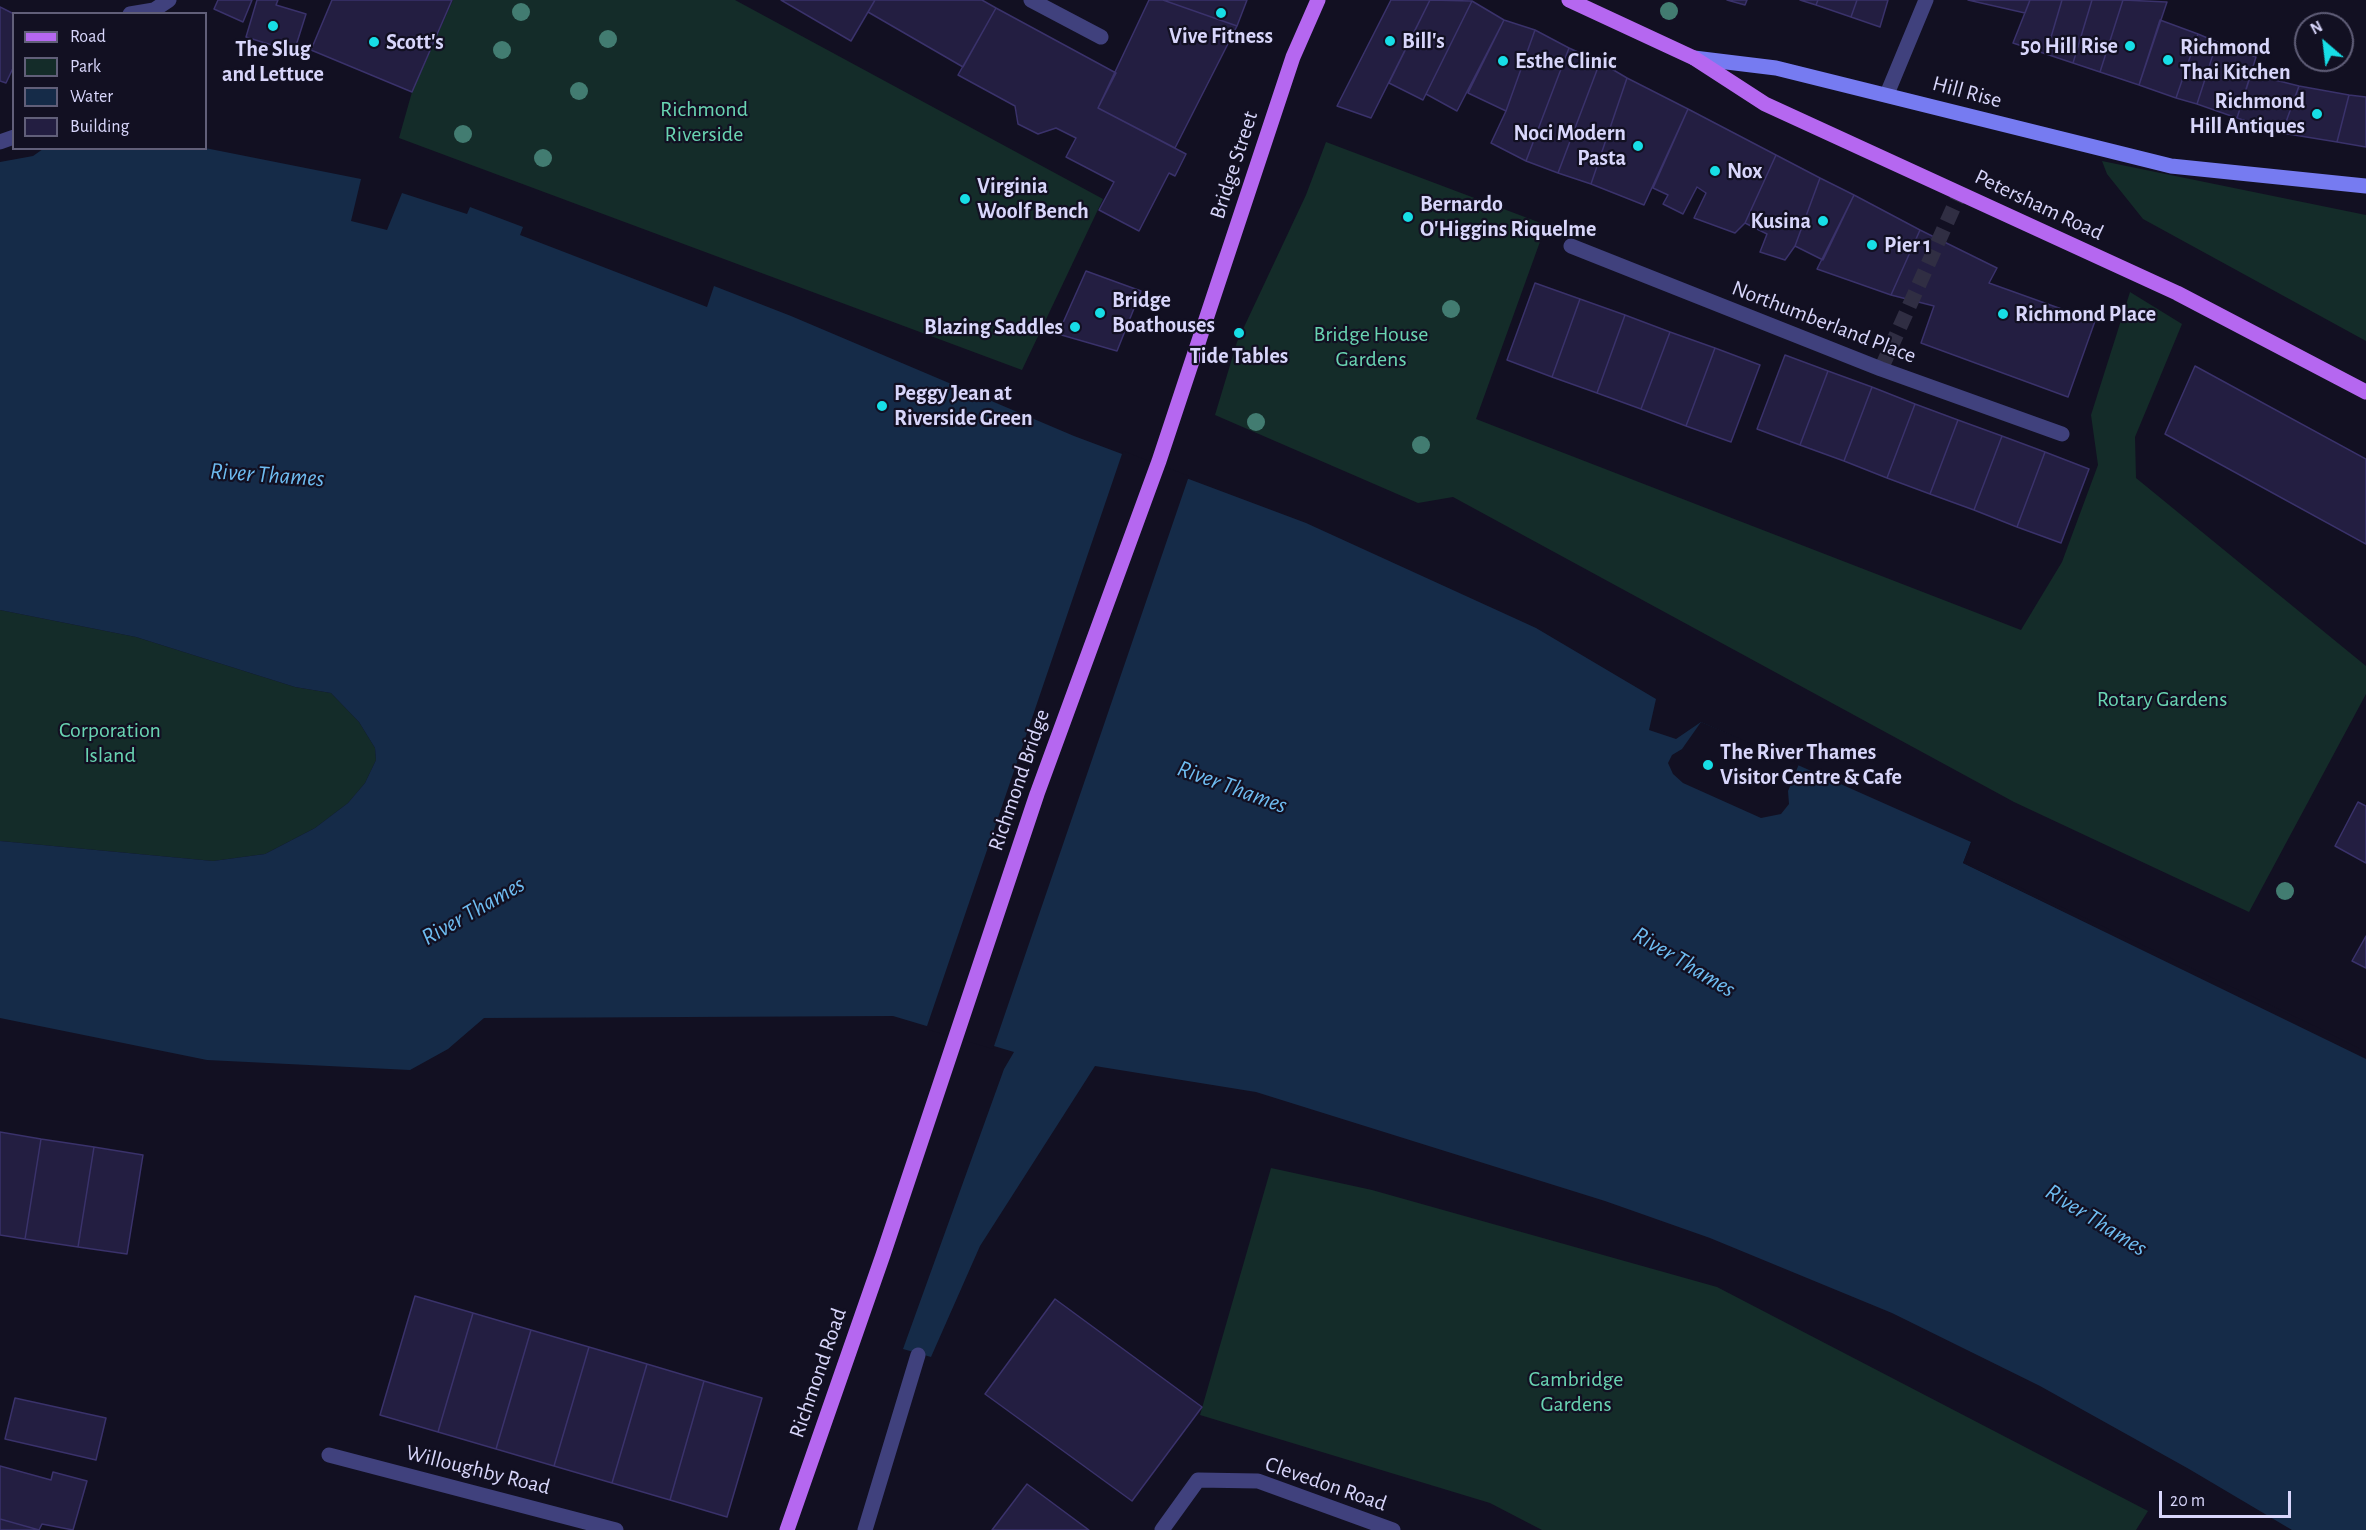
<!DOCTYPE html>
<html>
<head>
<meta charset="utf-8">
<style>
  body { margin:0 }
  #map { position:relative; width:2366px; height:1530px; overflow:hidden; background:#121022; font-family:"Alegreya Sans",sans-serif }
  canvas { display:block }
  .legend { position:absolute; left:12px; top:12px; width:195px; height:138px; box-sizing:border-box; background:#121022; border:2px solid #615f79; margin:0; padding:8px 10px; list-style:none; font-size:18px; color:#d8d6fb }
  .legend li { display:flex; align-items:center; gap:12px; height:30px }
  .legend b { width:30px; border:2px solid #615f79 }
  .north { position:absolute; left:2294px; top:12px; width:60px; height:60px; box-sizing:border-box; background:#121022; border:2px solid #615f79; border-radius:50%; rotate:332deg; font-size:16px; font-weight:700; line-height:24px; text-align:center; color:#d8d6fb }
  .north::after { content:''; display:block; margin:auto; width:21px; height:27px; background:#17dee6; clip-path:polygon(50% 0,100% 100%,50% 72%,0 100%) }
  .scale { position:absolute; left:2159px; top:1491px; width:132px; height:27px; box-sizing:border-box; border:3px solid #d8d6fb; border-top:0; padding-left:8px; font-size:18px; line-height:21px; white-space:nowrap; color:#d8d6fb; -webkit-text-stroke:4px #121022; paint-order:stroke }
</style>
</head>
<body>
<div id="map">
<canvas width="2366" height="1530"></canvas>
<ul class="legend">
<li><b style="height:8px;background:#b567f0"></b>Road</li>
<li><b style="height:16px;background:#142c29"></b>Park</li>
<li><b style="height:16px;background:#152b48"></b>Water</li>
<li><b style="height:16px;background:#231e41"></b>Building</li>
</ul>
<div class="north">N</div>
<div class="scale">20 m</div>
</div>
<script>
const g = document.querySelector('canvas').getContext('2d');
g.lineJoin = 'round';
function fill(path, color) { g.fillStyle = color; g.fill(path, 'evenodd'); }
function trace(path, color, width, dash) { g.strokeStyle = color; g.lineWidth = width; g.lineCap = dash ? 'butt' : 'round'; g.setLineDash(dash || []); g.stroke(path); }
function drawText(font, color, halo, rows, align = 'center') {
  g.font = font + ' "Alegreya Sans",sans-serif'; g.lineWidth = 4.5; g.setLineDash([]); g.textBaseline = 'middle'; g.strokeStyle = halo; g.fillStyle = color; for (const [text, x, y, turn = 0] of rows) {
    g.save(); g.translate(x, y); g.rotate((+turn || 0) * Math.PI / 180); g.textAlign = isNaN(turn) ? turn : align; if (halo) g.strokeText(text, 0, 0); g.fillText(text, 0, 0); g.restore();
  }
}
const green = new Path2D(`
  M453 0H735L1103 199 1022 370 399 138 412 92Z
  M1326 142 1546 225 1476 419 2021 630 2062 562 2098 465 2091 415 2130 292 2182 324 2135 437 2136 478 2366 666V694L2249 912 2014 802 1453 497 1418 503 1215 415 1237 342 1306 195Z
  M2102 161 2366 215V341L2143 219 2107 174Z
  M0 610 136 637 295 687 331 693 359 722 375 748 376 760 365 783 348 803 315 828 265 854 213 861 0 841Z
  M1271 1168 1372 1190 1717 1287 2148 1511 2136 1530H1542L1490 1503 1200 1415Z`);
const water = new Path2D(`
  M205 148 361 179 351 221 387 230 402 193 467 214 470 207 523 227 520 235 707 307 714 286 791 316 1074 436 1306 523 1536 628 1656 699 1649 730 1676 739 1701 722 1971 842 1963 863 2366 1056V1530H2292L2189 1469 2040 1386 1892 1313 1710 1238 1605 1201 1256 1092 1095 1066 980 1246 931 1357 903 1349 1004 1069 1014 1052 893 1016 484 1018 448 1049 410 1070 207 1060 0 1018V841L213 861 265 854 315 828 348 803 365 783 376 760 375 748 359 722 331 693 295 687 136 637 0 610V162L33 156 43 149Z`);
const pier = new Path2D(`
  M1123 451 1189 476 993 1049 926 1029Z
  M1701 722 1799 764 1788 791 1789 804 1781 814 1761 818 1683 783 1673 774 1668 763 1672 755 1682 749Z
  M1972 840 1966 862 2315 1026 2366 1052V1059L1963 863Z`);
const building = new Path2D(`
  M218 0H252L243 22 214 9Z
  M257 0H278L276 5 306 14 294 52 246 37Z
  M332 0H452L412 92 311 50Z
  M781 0H875L851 41Z
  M875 0H982L996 8 963 67 868 12Z
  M1149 0H1163L1237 26 1175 148 1098 108Z
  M1163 0H1247L1237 26Z
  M1391 0H1430L1371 118 1337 106Z
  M1430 0 1472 1 1423 100 1389 83Z
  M1727 0H1747L1745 5Z
  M1800 0H1818L1816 5Z
  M1818 0H1857L1851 17 1816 5Z
  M1857 0H1888L1880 27 1851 17Z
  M1968 0H2030L2025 13Z
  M2030 0H2062L2046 54 2013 43Z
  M2062 0H2092L2073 63 2046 54Z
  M2092 0H2123L2100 72 2073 63Z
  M2123 0 2167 2 2139 85 2100 72Z
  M1472 1 1504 20 1457 111 1426 94Z
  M0 7 14 14V66L6 83 0 81Z
  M996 8 1116 73 1098 108 1186 154 1175 176 1169 173 1139 231 1099 210 1114 182 1066 157 1076 138 1056 128 1038 134 1018 124 1015 106 958 75Z
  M1504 20 1535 30 1506 111 1468 93Z
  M2160 20 2198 34 2176 98 2139 85Z
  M1535 30 1569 48 1526 161 1491 143 1506 111Z
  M2198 34 2217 42 2197 104 2176 98Z
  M2217 42 2256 57 2237 118 2197 104Z
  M1569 48 1600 62 1558 173 1526 161Z
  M1600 62 1627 78 1591 184 1558 173Z
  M2251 74 2299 86 2282 133 2237 118Z
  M1627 78 1688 109 1644 205 1591 184Z
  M2299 86 2349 95 2337 142 2282 133Z
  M2349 95 2366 97V147L2337 142Z
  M1688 109 1776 155 1745 223 1735 233 1694 218 1706 193 1697 187 1683 214 1663 204 1668 195 1653 188Z
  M1776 155 1820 178 1795 246 1785 260 1760 252 1767 234 1745 223Z
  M1820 178 1854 195 1823 260 1795 246Z
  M1854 195 1920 230 1891 295 1817 269Z
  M1920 230 1997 268 1989 283 2095 321 2068 397 1921 343 1934 306 1891 295Z
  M1086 271 1141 291 1117 351 1058 334Z
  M1535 283 1580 299 1552 377 1507 360Z
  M1580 299 1625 315 1597 393 1552 377Z
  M1625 315 1670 332 1641 409 1597 393Z
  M1670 332 1715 348 1686 426 1641 409Z
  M1715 348 1760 365 1731 442 1686 426Z
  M1785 355 1828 371 1800 445 1757 429Z
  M2195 366 2366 459V544L2165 434Z
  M1828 371 1872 387 1844 461 1800 445Z
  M1872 387 1915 404 1887 478 1844 461Z
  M1915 404 1958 420 1930 494 1887 478Z
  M1958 420 2002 436 1974 510 1930 494Z
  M2002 436 2045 452 2017 527 1974 510Z
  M2045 452 2089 469 2061 543 2017 527Z
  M2358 802 2366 806V863L2335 846Z
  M2366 936V968L2352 961Z
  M0 1132 41 1139 25 1239 0 1235Z
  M41 1139 94 1147 78 1247 25 1239Z
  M94 1147 143 1155 127 1254 78 1247Z
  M415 1296 473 1313 438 1432 380 1415Z
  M1055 1299 1202 1407 1132 1501 985 1394Z
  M473 1313 531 1330 496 1449 438 1432Z
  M531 1330 589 1347 554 1466 496 1449Z
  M589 1347 647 1364 612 1483 554 1466Z
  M647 1364 704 1381 670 1500 612 1483Z
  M704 1381 762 1398 727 1517 670 1500Z
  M15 1398 106 1418 96 1460 5 1439Z
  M0 1466 51 1480 53 1472 87 1481 73 1530 42 1524 39 1530 0 1519Z
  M1027 1484 1089 1530H992Z
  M0 1519 39 1530H0Z`);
const minorTunnel = new Path2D(`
  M1881 369 1960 193`);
const service = new Path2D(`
  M1031 0 1101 37
  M1887 94 1926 0
  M865 1530 918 1355`);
const minor = new Path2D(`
  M130 14 154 10 169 0
  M0 142 14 137
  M1571 246 1881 369 2062 434
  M329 1455 616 1530
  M1162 1530 1198 1480 1258 1481 1393 1530`);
const secondary = new Path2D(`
  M1694 58 1776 68 2171 166 2366 186`);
const primary = new Path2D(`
  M1569 0 1694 58 1765 104 2177 293 2366 392
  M787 1530 883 1255 1037 794 1159 461 1293 57 1318 0`);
const trees = [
  [1669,11],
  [521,12],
  [608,39],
  [502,50],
  [579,91],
  [463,134],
  [543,158],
  [1451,309],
  [1256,422],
  [1421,445],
  [2285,891]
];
const markers = [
  [1221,13,6,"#17dee6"],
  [273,26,6,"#17dee6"],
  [1390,41,6,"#17dee6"],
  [374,42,6,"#17dee6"],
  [2130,46,6,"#17dee6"],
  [2168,60,6,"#17dee6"],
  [1503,61,6,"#17dee6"],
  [2317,114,6,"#17dee6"],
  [1638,146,6,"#17dee6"],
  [1715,171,6,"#17dee6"],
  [965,199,6,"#17dee6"],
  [1408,217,6,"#17dee6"],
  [1823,221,6,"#17dee6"],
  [1872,245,6,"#17dee6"],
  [1100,313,6,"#17dee6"],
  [2003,314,6,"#17dee6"],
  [1075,327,6,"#17dee6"],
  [1239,333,6,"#17dee6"],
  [882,406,6,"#17dee6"],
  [1708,765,6,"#17dee6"]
];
const poiNames = [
  ["Vive Fitness",1221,36,"center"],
  ["Bill's",1402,41],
  ["Scott's",386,42],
  ["50 Hill Rise",2118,46,"right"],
  ["Richmond",2180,47],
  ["Thai Kitchen",2180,72],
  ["The Slug",273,49,"center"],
  ["and Lettuce",273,74,"center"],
  ["Esthe Clinic",1515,61],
  ["Richmond",2305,101,"right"],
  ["Hill Antiques",2305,126,"right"],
  ["Noci Modern",1626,133,"right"],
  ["Pasta",1626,158,"right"],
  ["Nox",1727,171],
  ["Virginia",977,186],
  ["Woolf Bench",977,211],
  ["Bernardo",1420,204],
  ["O'Higgins Riquelme",1420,229],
  ["Kusina",1811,221,"right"],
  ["Pier 1",1884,245],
  ["Bridge",1112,300],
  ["Boathouses",1112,325],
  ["Richmond Place",2015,314],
  ["Blazing Saddles",1063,327,"right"],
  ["Tide Tables",1239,356,"center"],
  ["Peggy Jean at",894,393],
  ["Riverside Green",894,418],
  ["The River Thames",1720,752],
  ["Visitor Centre & Cafe",1720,777]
];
const streetNames = [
  ["Hill Rise",1967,92,15],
  ["Bridge Street",1234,165,-72],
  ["Petersham Road",2039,205,25],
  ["Northumberland Place",1824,322,21],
  ["Richmond Bridge",1019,780,-71],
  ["Richmond Road",818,1373,-71],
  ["Willoughby Road",478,1470,14],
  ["Clevedon Road",1326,1484,19]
];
const parkNames = [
  ["Richmond",704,109],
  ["Riverside",704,134],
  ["Bridge House",1371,334],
  ["Gardens",1371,359],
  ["Rotary Gardens",2162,699],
  ["Corporation",110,730],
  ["Island",110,755],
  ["Cambridge",1576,1379],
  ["Gardens",1576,1404]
];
const waterNames = [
  ["River Thames",267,475,4],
  ["River Thames",1232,787,20],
  ["River Thames",473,911,-30],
  ["River Thames",1684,962,31],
  ["River Thames",2096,1220,32]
];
fill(green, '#142c29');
fill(water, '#152b48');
fill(pier, '#121022');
fill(building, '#231e41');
trace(building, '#3a326b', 1.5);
trace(minorTunnel, '#302e43', 15, [15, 8]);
trace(service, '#40417d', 15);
trace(minor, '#40417d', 15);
trace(secondary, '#767bf1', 15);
trace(primary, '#b567f0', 15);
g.fillStyle = '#427c71';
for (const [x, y] of trees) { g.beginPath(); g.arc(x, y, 9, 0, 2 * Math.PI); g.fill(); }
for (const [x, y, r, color] of markers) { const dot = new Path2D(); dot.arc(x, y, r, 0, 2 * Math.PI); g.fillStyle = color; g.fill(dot); trace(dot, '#121022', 2); }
drawText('bold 22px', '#d8d6fb', '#121022', poiNames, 'left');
drawText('22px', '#d8d6fb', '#121022', streetNames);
drawText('22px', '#69d4b2', '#121022', parkNames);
drawText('italic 24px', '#6ebcf1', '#121022', waterNames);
</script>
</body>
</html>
